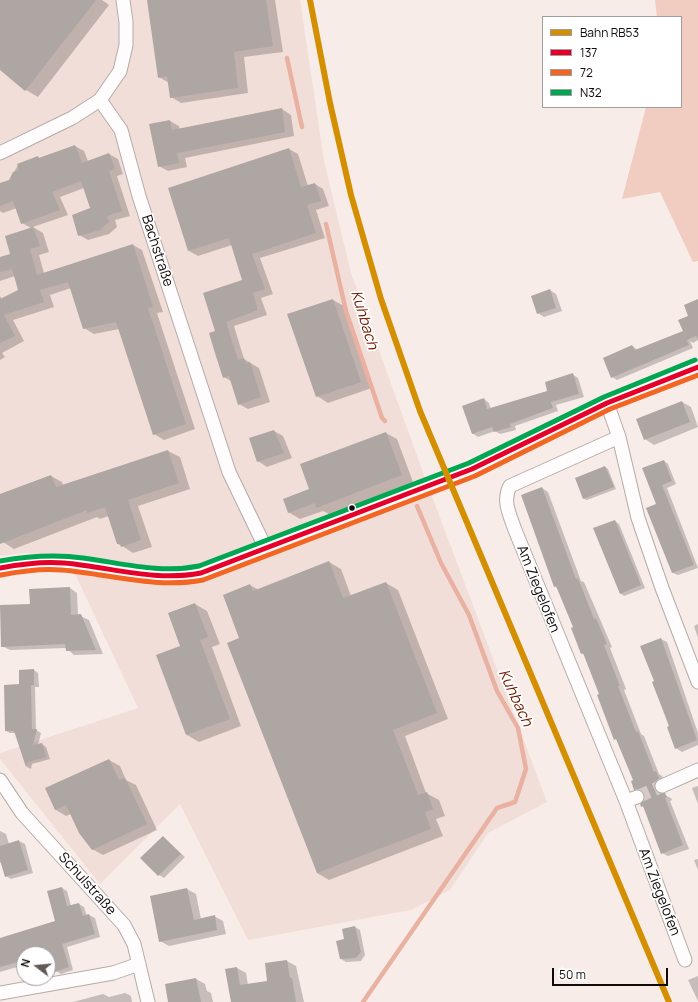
<!DOCTYPE html>
<html>
<head>
<meta charset="utf-8">
<style>
  body { margin:0 }
  #map { position:relative; width:698px; height:1002px; overflow:hidden; background:#f8ece9; font-family:Manrope,sans-serif }
  canvas { display:block }
  .legend { position:absolute; left:542px; top:16px; width:140px; height:92px; box-sizing:border-box; background:#fff; border:1px solid #a09d9d; margin:0; padding:5px 7px; list-style:none; font-size:12px; color:#110a09 }
  .legend li { display:flex; align-items:center; gap:8px; height:20px }
  .legend b { width:20px; border:1px solid #a09d9d }
  .north { position:absolute; left:16px; top:946px; width:40px; height:40px; box-sizing:border-box; background:#fff; border:1px solid #a09d9d; border-radius:50%; rotate:286deg; font-size:11px; font-weight:700; line-height:16px; text-align:center; color:#110a09 }
  .north::after { content:''; display:block; margin:auto; width:14px; height:18px; background:#625957; clip-path:polygon(50% 0,100% 100%,50% 72%,0 100%) }
  .scale { position:absolute; left:552px; top:968px; width:116px; height:18px; box-sizing:border-box; border:2px solid #110a09; border-top:0; padding-left:5px; font-size:12px; line-height:14px; white-space:nowrap; color:#110a09; -webkit-text-stroke:3px #fff; paint-order:stroke }
</style>
</head>
<body>
<div id="map">
<canvas width="698" height="1002"></canvas>
<ul class="legend">
<li><b style="height:5px;background:#d48f01"></b>Bahn RB53</li>
<li><b style="height:5px;background:#e4002b"></b>137</li>
<li><b style="height:5px;background:#f26522"></b>72</li>
<li><b style="height:5px;background:#00a651"></b>N32</li>
</ul>
<div class="north">N</div>
<div class="scale">50 m</div>
</div>
<script>
const g = document.querySelector('canvas').getContext('2d');
g.lineJoin = 'round';
function fill(path, color) { g.fillStyle = color; g.fill(path, 'evenodd'); }
function trace(path, color, width, dash) { g.strokeStyle = color; g.lineWidth = width; g.lineCap = dash ? 'butt' : 'round'; g.setLineDash(dash || []); g.stroke(path); }
function drawText(font, color, halo, rows, align = 'center') {
  g.font = font + ' Manrope,sans-serif'; g.lineWidth = 3.5; g.setLineDash([]); g.textBaseline = 'middle'; g.strokeStyle = halo; g.fillStyle = color; for (const [text, x, y, turn = 0] of rows) {
    g.save(); g.translate(x, y); g.rotate((+turn || 0) * Math.PI / 180); g.textAlign = isNaN(turn) ? turn : align; if (halo) g.strokeText(text, 0, 0); g.fillText(text, 0, 0); g.restore();
  }
}
const built = new Path2D(`
  M0 0H300L324 161 351 273 424 475 547 802 488 833 450 890 411 910 248 940 180 804 100 884 0 759V753L138 708 67 557 25 553 0 556Z`);
const green = new Path2D(`
  M655 0H698V261L693 262 660 192 622 199 646 107H681V17H657Z`);
const shadow = new Path2D(`
  M0 0H102L109 5 38 97 26 90 0 69Z
  M148 0H275L283 52 244 57 248 93 181 103 171 97 169 83 159 77Z
  M282 109 291 115 294 136 185 158 187 167 168 171 159 166 170 121 179 126 180 130Z
  M75 146 84 151 88 161 109 154 118 159 123 174 117 176 130 216 115 220 117 227 109 234 88 240 79 235 91 209 84 188 60 197 68 215 33 227 43 233 49 252 39 255 44 273 133 245 142 250 163 312 157 313 195 429 164 440 154 434 119 329 94 334 84 328 71 288 50 295 54 307 13 320 24 341 2 353 5 357 0 360V296L2 299 19 290 15 276 0 281V259L12 255 31 228 22 223 17 208 3 213 0 211V184L9 181 18 165Z
  M289 149 298 154 308 186 315 184 323 189 329 206 316 210 325 238 260 258 273 294 261 298 267 315 234 326 244 359 259 368 270 402 248 409 239 404 231 381 224 377 217 332 243 280 232 245 198 256 189 251Z
  M550 290 556 294 562 311 544 317 538 313Z
  M333 300 344 306 372 388 328 403 317 396Z
  M698 303V340L693 343 690 341 693 348 617 380 612 377 632 346 638 350 683 332 689 316Z
  M572 374 578 378 584 397 556 405 558 411 515 426 516 430 500 434 495 431 478 437 472 433 484 399 489 403 491 409 549 391Z
  M682 402 691 407 698 427 654 445 645 439Z
  M274 431 283 436 292 458 267 467 258 461Z
  M386 433 397 439 413 482 329 514 323 511 300 519 288 512 311 489Z
  M168 451 180 457 190 489 138 506 152 547 133 553 122 546 118 544 109 516 100 519 97 517 14 549 3 542 0 536V495L51 476 62 482 63 485Z
  M664 461 668 464 676 484 667 488 698 568 678 575 673 573 648 508 657 504Z
  M605 467 608 469 616 489 587 500 584 499 576 478Z
  M542 488 548 492 581 581 584 582 612 647 610 648 626 689 624 690 641 734 644 736 659 774 662 776 665 782 661 785 660 793 671 798 672 800 670 801 689 849 668 856 662 853 645 808 642 806 646 799 644 792 635 789 634 781 585 655 581 653 574 628 558 588 555 587 522 496Z
  M615 521 619 524 645 588 624 596 620 593Z
  M329 562 341 569 351 596 386 583 398 590 448 719 405 736 426 793 439 800 445 816 436 819 443 836 329 880 317 873 241 639 250 585 259 590Z
  M70 588 77 593 78 615 89 620 103 654 74 655 66 648 10 650 2 646 31 605Z
  M195 604 207 611 220 644 212 647 241 726 199 742 187 735 182 647Z
  M698 624V638L694 626Z
  M661 639 667 642 698 733V745L682 752 676 748 655 682Z
  M34 670 38 673 39 687H35L36 730 41 733 38 745 42 744 46 747 50 759 32 764 31 769 27 767 16 733H10L6 731 20 685Z
  M109 760 120 766 126 780 136 785 157 830 103 855 92 849 71 814 66 816 56 810 46 789Z
  M698 786V804L692 788Z
  M0 831 6 834 9 844 19 841 25 844 33 873 11 879 6 876 2 862 0 863Z
  M163 837 185 857 164 878 159 875Z
  M698 859V870L694 860Z
  M62 888 67 891 71 906 79 904 84 907 87 916 89 915 95 918 100 937 67 947 73 970 61 974 56 971 51 957 48 958V954H24V965L0 972V939L56 921Z
  M187 889 196 894 201 919 214 916 223 921 226 934 169 946 160 941Z
  M355 927 360 930 365 955 361 961 346 962 341 959 345 940 343 929Z
  M287 961 296 966 304 1002H232L237 968 246 973 248 985 269 982Z
  M698 976V1001L688 980Z
  M196 979 205 984 207 991 211 993 213 1002H169L166 985Z
  M125 993 131 996 132 1002H73L103 994 109 997Z`);
const stream = new Path2D(`
  M287 58 302 127
  M326 224 346 311 382 418 385 421
  M363 1002 497 808 515 802 526 769 518 728 497 691 469 615 441 563 417 506`);
const building = new Path2D(`
  M0 0H96L25 91 0 70Z
  M147 0H266L273 46 234 52 238 88 170 98 167 76 158 78Z
  M282 108 285 132 177 153 179 163 158 167 149 124 170 120 172 130Z
  M75 145 82 163 109 153 115 169 109 171 122 211 107 216 109 222 100 230 78 236 72 215 90 208 81 181 52 192 60 210 21 224 13 201 0 206V183L9 180 13 172 19 170 17 164 38 156 39 158Z
  M289 148 301 187 315 183 321 201 307 205 316 233 252 254 265 289 253 293 258 310 226 322 238 360 244 358 246 363 250 362 261 397 238 405 229 376 223 378 214 350 209 333 215 331 203 293 242 280 229 238 188 251 168 188Z
  M33 227 40 246 30 249 37 275 133 244 153 307 148 308 186 424 153 435 116 322 83 329 68 282 40 290 44 302 4 315 15 336 0 343V299L18 290 12 269 0 272V257L10 254 5 236Z
  M550 289 556 308 537 314 531 296Z
  M333 299 361 382 316 397 287 314Z
  M698 299V339L696 336 687 340 678 320 688 316 684 305Z
  M683 331 689 345 611 378 603 358 632 345 635 350Z
  M573 373 579 394 551 402 553 408 510 424 511 427 494 432 492 427 472 434 462 406 484 398 487 409 547 391 545 382Z
  M682 401 690 422 644 440 636 419Z
  M274 430 284 453 257 462 249 438Z
  M386 432 402 475 316 508 315 503 288 513 283 499 309 489 300 464Z
  M168 450 179 483 128 500 141 540 121 547 120 544H117L105 507 87 513V510L0 544V494L51 475 56 487Z
  M664 460 672 481 662 485 694 565 672 573 646 508 656 504 642 468Z
  M605 466 614 487 583 499 575 478Z
  M542 487 576 579 578 578 594 619 596 618 607 644 604 645 620 686H618L636 732 638 731 654 772 656 771 659 778 655 782V789L658 793H665L667 797 665 798 683 845 661 854 643 806 641 807 640 804 645 799 644 794 639 789 634 790 631 781 633 780 616 739 614 740 597 695 599 694 583 653 581 654 571 628 573 627 556 586 554 587 521 495Z
  M615 520 641 585 620 594 593 528Z
  M329 561 343 598 386 582 437 713 393 730 418 795 427 792 433 809 425 812 431 829 317 873 227 643 239 638 223 595 250 584 253 591Z
  M70 587 71 615 81 614 96 650 66 651 65 644 1 647 0 605 30 604 29 589Z
  M195 603 208 637 200 640 230 719 186 735 156 655 180 646 168 613Z
  M661 638 697 740 675 749 667 727 669 726 652 682 654 681 640 646Z
  M34 669V685H31L32 729H37L33 745 42 743 46 757 28 762 26 767 14 731H5L4 685 19 684V670Z
  M109 759 119 780 125 778 147 824 92 850 79 833 66 805 55 810 45 788Z
  M163 836 181 854 158 876 140 858Z
  M19 840 28 870 5 877 0 860V846Z
  M62 887 67 906 79 903 83 916 89 914 95 934 62 944 69 967 55 972 49 954H20L22 961 0 967V938L55 921 47 891Z
  M187 888 194 920 215 915 217 930 159 942 150 896Z
  M355 926 361 952 356 958 340 959 336 941 344 939 342 929Z
  M287 960 290 978H292L296 1002H231L225 969 237 967 240 985 267 981 265 963Z
  M196 978 201 1002H168L165 984Z`);
const minorTunnel = new Path2D(`
  M637 797 662 786`);
const minor = new Path2D(`
  M100 100 121 130 139 196 229 472 266 549
  M0 153 72 118 100 100 120 71 126 45V22L123 0
  M607 403 619 437 638 518 662 588 698 682
  M619 437 510 486C502 501 510 515 515 530L626 801
  M0 568C21 564 43 561 64 563 110 566 155 585 201 573L472 469 607 403 698 367
  M0 780 22 813 124 925 134 944 148 1002
  M662 786 698 770
  M637 797 626 801 685 960
  M0 993 113 973 139 964`);
const bus1 = new Path2D(`
  M0 568C21 564 43 561 64 563 111 567 154 582 201 573L472 469 607 403 698 367`);
const bus2 = new Path2D(`
  M1 575C21 571 42 568 62 570 110 574 155 589 203 580L475 476 610 409 698 375`);
const bus3 = new Path2D(`
  M0 561C28 556 55 554 83 558 122 563 159 574 199 566L469 463 604 397 695 360`);
const rail1 = new Path2D(`
  M310 0 330 103 351 195 381 299 420 411 669 1002`);
const markers = [
  [352,508,3.5,"#110a09"]
];
const streetNames = [
  ["Bachstraße",157,251,72],
  ["Am Ziegelofen",538,589,68],
  ["Schulstraße",87,884,48],
  ["Am Ziegelofen",659,892,69]
];
const waterNames = [
  ["Kuhbach",364,320,73],
  ["Kuhbach",515,698,65]
];
fill(built, '#f2ded8');
fill(green, '#f0ccc1');
fill(shadow, '#0003');
trace(stream, '#e9b1a2', 4.5);
fill(building, '#aea6a3');
trace(minorTunnel, '#d5cac7', 13, [13, 6]);
trace(minor, '#b4aba8', 15);
trace(minor, '#fefcfc', 13);
trace(bus1, '#e4002b', 5);
trace(bus2, '#f26522', 5);
trace(bus3, '#00a651', 5);
trace(rail1, '#d48f01', 6);
for (const [x, y, r, color] of markers) { const dot = new Path2D(); dot.arc(x, y, r, 0, 2 * Math.PI); g.fillStyle = color; g.fill(dot); trace(dot, '#fff', 1.5); }
drawText('14px', '#110a09', '#fff', streetNames);
drawText('italic 15px', '#701b00', '#fff', waterNames);
</script>
</body>
</html>
